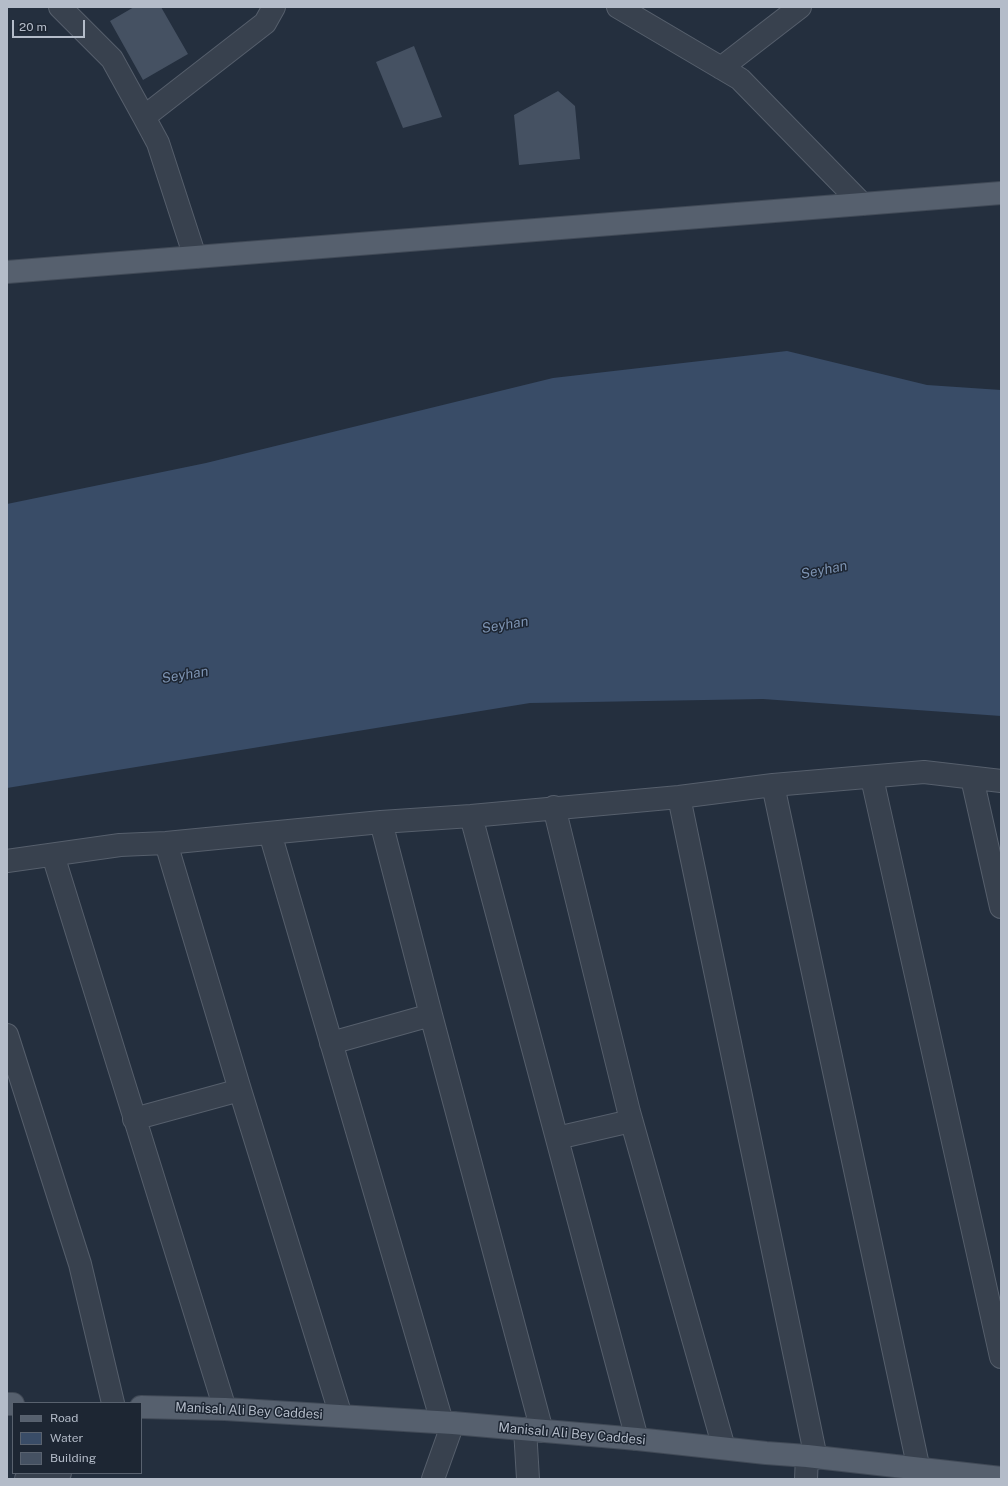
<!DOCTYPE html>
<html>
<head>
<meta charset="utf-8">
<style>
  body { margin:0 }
  #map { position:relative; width:1008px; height:1486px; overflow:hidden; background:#242f3e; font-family:"Public Sans",sans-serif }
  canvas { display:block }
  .frame { position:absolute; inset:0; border:8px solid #b4bcc9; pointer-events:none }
  .legend { position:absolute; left:12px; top:1402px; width:130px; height:72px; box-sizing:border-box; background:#1d2633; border:1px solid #59626f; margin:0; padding:5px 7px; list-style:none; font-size:12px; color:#b4bcc9 }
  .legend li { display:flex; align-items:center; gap:8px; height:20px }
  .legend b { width:20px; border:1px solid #59626f }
  .scale { position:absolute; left:12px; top:20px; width:73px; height:18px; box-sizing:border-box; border:2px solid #b4bcc9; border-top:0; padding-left:5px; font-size:12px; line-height:14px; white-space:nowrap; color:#b4bcc9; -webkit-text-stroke:3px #1d2633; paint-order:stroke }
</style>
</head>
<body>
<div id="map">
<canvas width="1008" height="1486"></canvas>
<div class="frame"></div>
<ul class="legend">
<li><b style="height:5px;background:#56606e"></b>Road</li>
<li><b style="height:11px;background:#394c67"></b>Water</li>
<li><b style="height:11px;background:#455162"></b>Building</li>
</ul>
<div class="scale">20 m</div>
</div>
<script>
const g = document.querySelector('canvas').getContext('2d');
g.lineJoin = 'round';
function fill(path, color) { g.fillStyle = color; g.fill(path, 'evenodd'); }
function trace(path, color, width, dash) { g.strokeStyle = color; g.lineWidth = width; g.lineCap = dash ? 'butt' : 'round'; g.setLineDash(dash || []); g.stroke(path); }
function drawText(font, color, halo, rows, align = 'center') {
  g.font = font + ' "Public Sans",sans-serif'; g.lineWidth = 3; g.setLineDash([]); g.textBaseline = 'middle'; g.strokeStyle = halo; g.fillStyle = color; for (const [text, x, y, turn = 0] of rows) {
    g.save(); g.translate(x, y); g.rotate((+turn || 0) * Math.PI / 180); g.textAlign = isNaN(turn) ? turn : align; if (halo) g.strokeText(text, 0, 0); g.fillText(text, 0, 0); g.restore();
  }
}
const water = new Path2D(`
  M787 351 927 385 1001 390V716L763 699 530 703 7 788V504L206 463 553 378Z`);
const building = new Path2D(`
  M134 7H161L188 54 143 80 110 21Z
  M414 46 442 117 403 128 376 62Z
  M558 91 575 106 580 159 519 165 514 115Z`);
const minor = new Path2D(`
  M60 7 112 59 144 117 158 143 195 257
  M618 7 740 79 862 204
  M721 68 800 7
  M144 117 265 23 274 7
  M872 778 1001 1357
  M972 778 1001 907
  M773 785 919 1470
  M679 797 816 1458
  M554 807 629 1112 724 1448
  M471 816 637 1439
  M381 822 431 1015 542 1431
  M270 833 442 1422
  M166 843 240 1090 341 1416
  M53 855 225 1409
  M7 861 120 845 166 843 381 822 471 816 679 797 773 785 924 772 1001 781
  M7 1035 80 1264 113 1403
  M331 1043 431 1015
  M134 1119 240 1090
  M557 1138 631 1121
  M525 1429 528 1479
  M26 1479 60 1473
  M433 1479 453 1423
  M806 1479 807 1456`);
const major = new Path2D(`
  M7 272 1001 193
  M7 1404H13
  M141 1407 225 1409 453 1423 637 1439 766 1453 807 1456 1001 1478`);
const streetNames = [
  ["Manisalı Ali Bey Caddesi",249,1411,3],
  ["Manisalı Ali Bey Caddesi",572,1434,5]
];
const waterNames = [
  ["Seyhan",824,570,-11],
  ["Seyhan",505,625,-9],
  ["Seyhan",185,675,-9]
];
fill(water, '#394c67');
fill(building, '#455162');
trace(minor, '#565f6c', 24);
trace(major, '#414a57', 24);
trace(minor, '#38414e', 22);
trace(major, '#56606e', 22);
drawText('13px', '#b4bcc9', '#1d2633', streetNames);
drawText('italic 14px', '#7c92b1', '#1d2633', waterNames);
</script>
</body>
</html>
